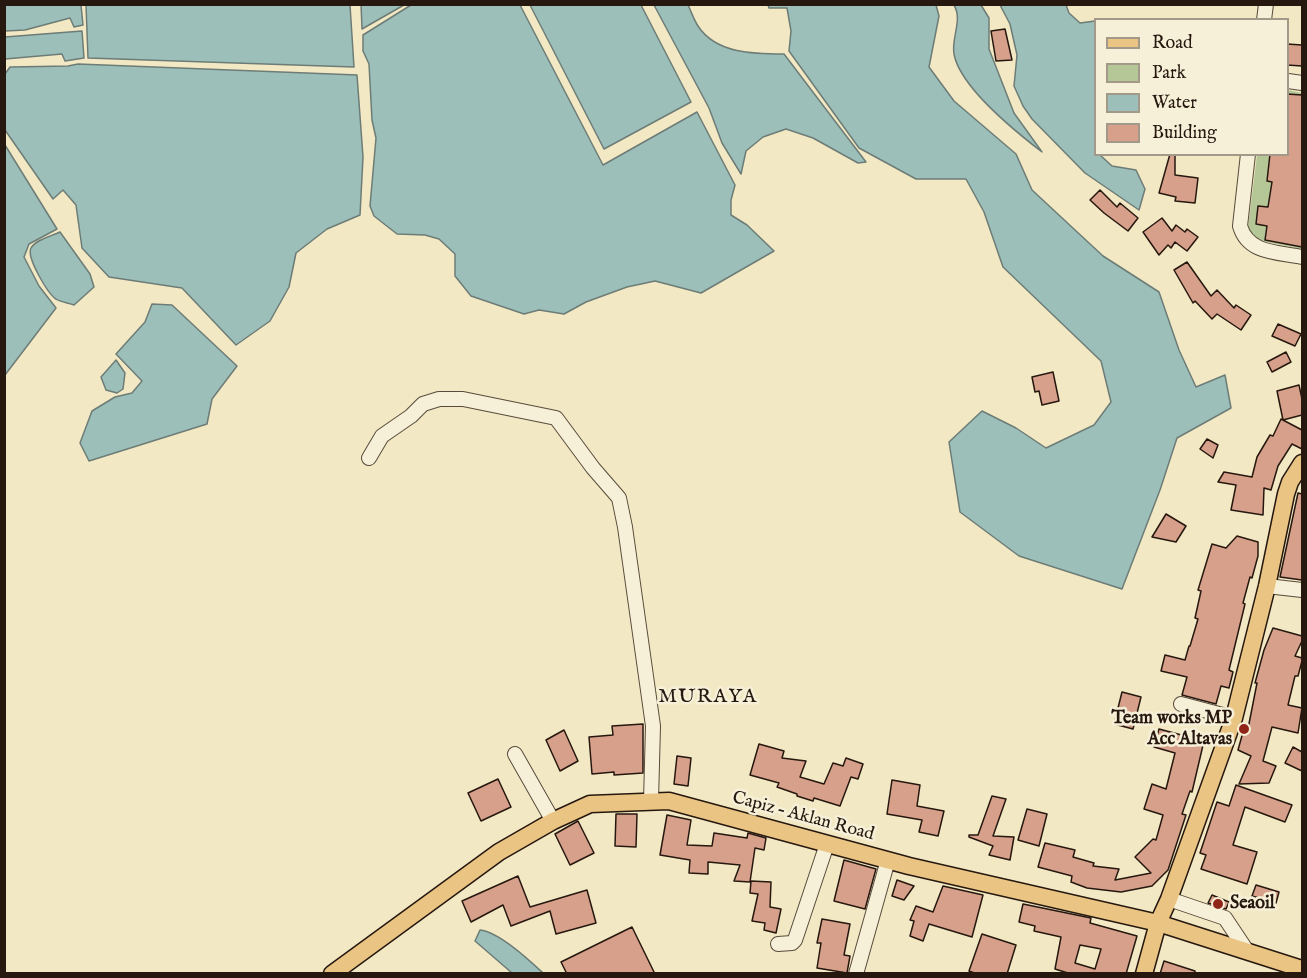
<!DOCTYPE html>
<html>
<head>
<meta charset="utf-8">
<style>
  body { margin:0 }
  #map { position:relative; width:1307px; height:978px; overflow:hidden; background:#f2e8c3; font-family:"IM FELL English",serif }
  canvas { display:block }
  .frame { position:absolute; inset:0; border:6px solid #26170f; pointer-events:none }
  .legend { position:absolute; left:1094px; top:18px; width:195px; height:138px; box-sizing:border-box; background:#f7f0d8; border:2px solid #a39988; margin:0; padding:8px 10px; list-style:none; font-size:18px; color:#26170f }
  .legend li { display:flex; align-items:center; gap:12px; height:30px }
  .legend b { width:30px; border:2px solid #a39988 }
</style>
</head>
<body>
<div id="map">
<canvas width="1307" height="978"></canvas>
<div class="frame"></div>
<ul class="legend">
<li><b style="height:8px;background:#e9c482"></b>Road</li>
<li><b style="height:16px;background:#b6c797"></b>Park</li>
<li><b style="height:16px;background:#9cbfba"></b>Water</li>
<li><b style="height:16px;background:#d6a08a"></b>Building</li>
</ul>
</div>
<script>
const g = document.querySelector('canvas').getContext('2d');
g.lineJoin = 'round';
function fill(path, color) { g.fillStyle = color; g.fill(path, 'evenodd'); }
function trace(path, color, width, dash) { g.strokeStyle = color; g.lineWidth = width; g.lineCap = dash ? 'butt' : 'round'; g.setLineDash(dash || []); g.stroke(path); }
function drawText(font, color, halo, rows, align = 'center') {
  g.font = font + ' "IM FELL English",serif'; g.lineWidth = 5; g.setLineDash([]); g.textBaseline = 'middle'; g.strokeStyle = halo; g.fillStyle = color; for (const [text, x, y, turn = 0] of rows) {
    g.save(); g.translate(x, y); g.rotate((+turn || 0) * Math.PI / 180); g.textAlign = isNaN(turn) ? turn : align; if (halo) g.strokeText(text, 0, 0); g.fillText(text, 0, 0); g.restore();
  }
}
const green = new Path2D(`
  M1288 90 1302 93V249L1256 240 1252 238 1248 228 1257 155 1288 154Z`);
const water = new Path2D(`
  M5 4 81 5 83 25 74 27 70 18 25 30 5 31Z
  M361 4H404V5L362 29Z
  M86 5H350L354 67 88 58Z
  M411 5H520L603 165 697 112 735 185 731 200V215L747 225 774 251 701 293 655 281 627 287 586 302 564 314 539 310 524 314 471 296 455 276V254L439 239 425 235 397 234 374 216 370 206 376 138 372 120 369 64 363 51V35Z
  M530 5H641L691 102 604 149Z
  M654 5H688C691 11 694 20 698 26 716 54 755 54 784 54L866 162 858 163 813 138 786 129 763 137 746 151 741 174 722 143 709 108Z
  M768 5H936L939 16 929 67 954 101 1016 154 1032 190 1103 256 1159 292 1179 350 1196 387 1225 375 1231 408 1177 438 1160 490 1122 589 1019 556 960 512 949 442 982 411 1016 428 1046 448 1094 425 1111 402 1101 361 1003 267 984 212 966 179H916L859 148 789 51 791 31 787 8H769Z
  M954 5H981L989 18V49L1014 113 1042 152C1016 132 960 87 954 54 951 38 963 20 954 5Z
  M1000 5H1066L1069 13 1080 23 1095 21 1096 154 1100 155 1112 166 1136 170 1145 189 1139 210 1085 173 1032 119 1023 106 1014 86 1017 55 1010 24Z
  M82 31 84 58 65 61 62 54 5 59V37Z
  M78 64 357 75 363 157 360 215 327 229 296 253 289 287 270 321 236 345 182 288 109 277 82 248 76 205 63 190 53 199 5 130V74L10 67 68 66Z
  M5 145 57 229 29 244 24 257 39 286 56 308 5 375Z
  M60 232 90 274 94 287 74 305C69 303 60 302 56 299 48 294 26 257 31 248 35 240 52 236 60 232Z
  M152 304 172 305 237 366 212 399 207 424 89 461 80 443 92 411 115 397 132 393 142 381 116 354 145 322Z
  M116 360 125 373 123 389 117 393 106 390 101 377Z
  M480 930C499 932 529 960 543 973H512L475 941Z`);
const building = new Path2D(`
  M1005 29 1012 60 996 61 991 31Z
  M1287 44 1302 45V66L1287 65Z
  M1287 94 1302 95V247L1265 240 1267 226 1256 224 1258 206 1268 207 1272 182 1267 181 1270 154H1287Z
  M1170 154H1175V175L1198 178 1195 203 1175 201 1176 197 1159 193Z
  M1100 190 1117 207 1120 203 1138 218 1128 231 1104 213 1090 200Z
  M1162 218 1172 231 1176 225 1185 232 1187 229 1198 237 1187 251 1175 242 1171 248 1168 245 1159 255 1143 232Z
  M1187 262 1211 296 1217 290 1234 308 1236 305 1251 315 1241 330 1217 314 1212 319 1195 301 1193 303 1174 270Z
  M1278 324 1301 334 1295 346 1272 336Z
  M1286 352 1291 362 1272 372 1267 362Z
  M1053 372 1059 401 1042 405 1039 391 1035 392 1032 377Z
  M1299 385 1302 399V415L1283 420 1277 391Z
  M1281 419 1302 430V449L1292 444 1278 466 1271 490 1264 488 1263 515 1231 510 1236 485 1218 482 1224 472 1252 477 1257 457 1270 435 1273 436Z
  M1207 439 1218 445 1213 458 1200 449Z
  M1298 493 1302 494V580L1280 577Z
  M1166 514 1186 526 1176 542 1152 537Z
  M1237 536 1258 542V556L1252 578 1250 577 1243 603 1245 604 1229 670 1233 672 1229 688 1221 686 1216 704 1182 695 1187 677 1161 671 1165 655 1185 660 1189 646H1190L1198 619 1195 618 1201 591 1198 590 1212 544 1226 548Z
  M1273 628 1302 636V641L1295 656 1302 658V661L1298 676H1295L1288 705 1302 708 1298 733 1272 727 1263 761 1276 766 1269 783 1239 784 1251 756 1238 750 1243 732 1247 734 1257 683H1255L1264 650Z
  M1122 692 1141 697 1133 729 1114 724Z
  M643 724V773L614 775V772L592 774 589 737 613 735 612 726Z
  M1159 729 1204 741 1192 792 1190 791 1182 814 1186 815 1168 870 1152 886 1121 892 1087 888 1071 882 1072 876 1038 867 1045 843 1075 850 1073 857 1094 863 1093 866 1119 869 1115 880 1151 873 1135 857 1153 839 1156 840 1163 815 1144 809 1152 784 1166 789 1175 753 1154 747Z
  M564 730 578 761 560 771 546 740Z
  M759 744 784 751 782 758 806 761 800 777 824 784 833 763 843 766 846 758 863 764 858 779 851 777 840 806 814 798 813 801 797 796V794L777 787 779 783 750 775Z
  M1293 747 1302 752V771L1285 763Z
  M677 756 691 758 688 786 674 784Z
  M498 779 511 807 481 821 468 793Z
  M892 780 920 785 917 806 944 811 938 836 919 832 922 820 887 814Z
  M1236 785 1292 805 1285 822 1245 807 1233 845 1257 852 1247 884 1201 869 1206 855 1200 853 1217 802 1229 806Z
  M992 796 1006 799 993 836 1014 837 1010 860 989 855 993 846 969 837V835H978Z
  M1027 809 1047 814 1039 846 1018 840Z
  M616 814H637L636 847 615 846Z
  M667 815 691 820 687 845 712 846 714 833 747 838 748 833 766 838 764 850 755 848 750 882 734 881 740 865 708 862V874L689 873 690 860 660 855Z
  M578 821 594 853 570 865 555 834Z
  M844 860 876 869 865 909 834 901Z
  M518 876 530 907 587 890 596 923 556 934 550 911 511 926 503 905 471 922 462 901Z
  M897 880 914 886 904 900 892 896Z
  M751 881 771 882 770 907 781 909 776 933 764 930 765 923 752 921 758 894 750 893Z
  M1256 885 1279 892 1276 903 1252 896Z
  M943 886 983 895 972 937 929 924 923 941 910 936 914 921 910 920 916 906 933 912Z
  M1212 895 1229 902 1226 909 1208 903Z
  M1023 904 1091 918 1090 923 1137 936 1126 974H1071L1055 969 1061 937 1034 931 1035 926 1019 922ZM1080 945 1101 949 1095 969 1075 963Z
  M822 919 850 924 844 955 850 956 847 973 817 968 821 943H817Z
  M632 927 655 974H567L561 962Z
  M982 934 1016 945 1007 974H977L969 971Z
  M1164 961 1195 971V974H1160Z`);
const minor = new Path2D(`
  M1264 20 1266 4
  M1288 81 1302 83
  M1248 154 1240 226C1248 254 1278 252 1302 257
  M369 458 382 436 411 416 423 404 439 399H463L556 418 593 468 619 498 625 527 653 726 651 801
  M1267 586 1302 590
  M1181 704 1234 718
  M515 754 553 821
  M1169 899 1225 918 1247 951
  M778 944 792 943 795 940 827 844
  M856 974 888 860`);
const major = new Path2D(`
  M332 974 499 852 553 821 590 804 669 801 909 866 1158 923 1302 969
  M1144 974 1158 923 1169 899 1234 718 1267 586 1286 494 1290 482 1302 463`);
const markers = [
  [1244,729,6,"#8f2418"],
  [1218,904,6,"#8f2418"]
];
const poiNames = [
  ["Team works MP",1232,719],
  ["Acc Altavas",1232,740],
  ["Seaoil",1230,904,"left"]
];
const streetNames = [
  ["Capiz – Aklan Road",803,817,15]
];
const neighbourhoodNames = [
  ["MURAYA",708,698]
];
fill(green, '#b6c797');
fill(water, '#9cbfba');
trace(water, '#6d7c76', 1.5);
fill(building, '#d6a08a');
trace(building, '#26170f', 1.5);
trace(minor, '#594b3c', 16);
trace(major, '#26170f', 19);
trace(minor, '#f7f0d8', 14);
trace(major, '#e9c482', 16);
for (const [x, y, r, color] of markers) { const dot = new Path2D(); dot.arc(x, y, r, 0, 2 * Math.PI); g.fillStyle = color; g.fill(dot); trace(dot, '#f7f0d8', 2); }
drawText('bold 18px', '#26170f', '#f7f0d8', poiNames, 'right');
drawText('18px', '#26170f', '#f7f0d8', streetNames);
g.letterSpacing = '1.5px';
drawText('20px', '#26170f', '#f7f0d8', neighbourhoodNames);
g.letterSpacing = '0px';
</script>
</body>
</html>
